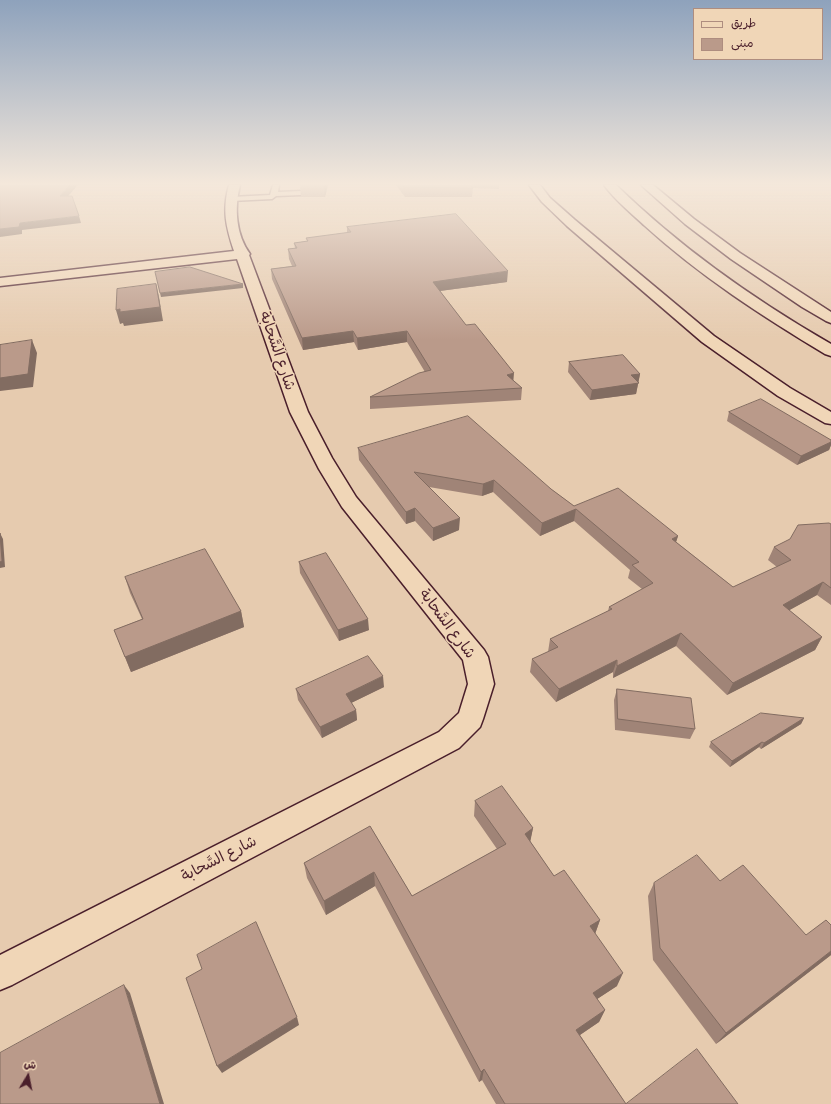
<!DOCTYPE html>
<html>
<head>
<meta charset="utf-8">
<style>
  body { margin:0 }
  #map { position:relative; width:831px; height:1104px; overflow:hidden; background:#e6cbaf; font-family:"Patrick Hand","Playpen Sans Arabic",sans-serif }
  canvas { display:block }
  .legend { position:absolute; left:693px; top:8px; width:130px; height:52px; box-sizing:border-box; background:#f0d6b7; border:1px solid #ae8d7f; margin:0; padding:5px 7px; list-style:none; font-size:12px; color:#4a1f2b }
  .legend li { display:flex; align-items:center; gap:8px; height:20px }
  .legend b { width:20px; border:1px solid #ae8d7f }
  .north { position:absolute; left:8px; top:1056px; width:40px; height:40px; -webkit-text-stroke:3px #f0d6b7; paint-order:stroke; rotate:10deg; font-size:11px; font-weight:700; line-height:16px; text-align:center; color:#4a1f2b }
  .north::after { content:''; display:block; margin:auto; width:14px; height:18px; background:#4a1f2b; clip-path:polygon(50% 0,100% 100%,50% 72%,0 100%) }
</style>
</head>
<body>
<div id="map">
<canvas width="831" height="1104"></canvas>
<ul class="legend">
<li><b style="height:5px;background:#f0d6b7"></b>طريق</li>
<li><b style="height:11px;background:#ba9a8a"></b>مبنى</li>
</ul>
<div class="north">ش</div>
</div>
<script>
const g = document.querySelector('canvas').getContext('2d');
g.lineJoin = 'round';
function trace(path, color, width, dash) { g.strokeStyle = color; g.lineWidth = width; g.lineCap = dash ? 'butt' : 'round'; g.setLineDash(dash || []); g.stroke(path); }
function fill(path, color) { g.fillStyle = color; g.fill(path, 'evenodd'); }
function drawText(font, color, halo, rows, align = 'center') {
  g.font = font + ' "Patrick Hand","Playpen Sans Arabic",sans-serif'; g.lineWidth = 3; g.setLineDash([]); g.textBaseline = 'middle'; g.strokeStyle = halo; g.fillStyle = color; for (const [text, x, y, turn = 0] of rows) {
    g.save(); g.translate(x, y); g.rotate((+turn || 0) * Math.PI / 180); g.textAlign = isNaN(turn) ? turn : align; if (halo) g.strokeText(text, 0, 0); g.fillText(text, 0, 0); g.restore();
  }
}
const service = new Path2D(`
  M273 185H279L278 192 301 191 304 193 301 195 276 196 272 199 231 201 228 199 231 197 270 195Z`);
const minor = new Path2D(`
  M229 185H240C234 208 236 235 250 254L249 255 308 412 332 458 356 497 484 650 488 657 494 684 483 719 480 727 459 748 12 985 0 990V955L439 732 459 713 468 684 463 660 342 507 319 469 290 412 237 259 0 286V278L234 251C226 227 222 210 229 185Z
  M529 185H540L550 198 575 220 714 336 790 388 831 412V424L825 423 778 396 702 342 567 226 542 202Z`);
const primary = new Path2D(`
  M604 185H616C681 248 753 299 831 344V356L825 354C762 316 700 276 645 226 631 213 615 200 604 185Z
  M641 185H653L694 219 740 253 831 312V323L826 321 802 307 731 259 685 224Z`);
const wall = new Path2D(`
  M300 185H328L325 197H301Z
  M396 185H499V189L473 188 472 197H405Z
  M347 227 507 282 440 291 466 325 513 380 522 388 521 400 370 409V397L425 372 407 342 358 350 354 342 303 350 272 279 271 269 292 266 289 259 288 249 295 248 294 243 307 241 306 238 347 233Z
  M569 362 640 374 636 394 590 400 568 372Z
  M729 412 831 440V445L829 450 797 465 727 421Z
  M358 448 551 489 574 506 678 536 676 542 733 587 777 567 768 560 774 547 831 524V605L817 595 789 610 822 637 815 650 727 695 676 646 613 678V672L556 702 530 672 532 659 548 652 550 639 608 611 609 607 642 589 628 578 630 570 574 521 540 536 493 492 482 496 429 487 459 530 433 541 415 521 406 524 359 460Z
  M299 562 369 630 339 641 300 573Z
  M125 577 241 611 244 627 131 672 114 630 142 619 130 593Z
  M384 687 351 703 356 710 357 720 322 738 298 700 296 689Z
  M617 689 695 729 690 739 615 730 614 700Z
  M804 718 801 724 761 749 759 747 730 767 709 747 711 742Z
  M475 801 533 828 530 841 554 876 600 920 595 934 617 986 597 999 605 1010 599 1022 580 1035 626 1104H496L482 1080 479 1082 375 886 326 915 307 878 304 863 370 826 412 896 497 849 474 816Z
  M720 881 806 935 831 925V955L716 1044 653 960 648 896 654 883Z`);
const shadedWall = new Path2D(`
  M70 185H78L62 203 60 196Z
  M324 185H328L325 197Z
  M79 216 81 223 22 230V234L0 237V229L20 223Z
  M508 271 507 282 432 292 433 282Z
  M156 284 159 297 163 321 124 326 123 323 120 324 116 310 120 309Z
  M243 284V288L161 297 160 293Z
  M353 331 354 342 303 350 302 338Z
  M407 331V342L358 350 357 338Z
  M32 340 37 353 33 387 0 391V378Z
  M514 373 513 385 507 375Z
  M640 374 636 394 590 400 592 390 631 375Z
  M831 442V445L829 450 797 465 801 456Z
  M494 480 493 492 482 496 483 484Z
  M415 508V521L406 524V512Z
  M576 509 574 521 540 536 542 523Z
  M460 518 459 530 433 541V528Z
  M0 533 3 539 5 567 0 568Z
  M678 536 674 548 672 539Z
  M823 582 817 595 777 617 783 605Z
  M241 611 244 627 131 672 125 657Z
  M368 619 369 630 339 641 338 630Z
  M681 633 676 646 613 678 617 666Z
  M822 637 815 650 727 695 733 683Z
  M617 660 613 672 556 702 559 689Z
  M383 676 384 687 347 705 346 694Z
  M356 710 357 720 322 738 320 727Z
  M804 718 801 724 761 749 764 743Z
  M762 742 759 747 730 767 732 761Z
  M533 828 530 843 525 834Z
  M374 872 375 886 326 915 324 901Z
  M600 920 595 934 590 926Z
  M831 951V955L716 1044 726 1033Z
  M623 973 617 986 588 1005 593 993Z
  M124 985 130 993 164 1104H160Z
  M605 1010 599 1022 571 1041 576 1030Z
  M297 1017 299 1025 222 1073 217 1066Z
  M484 1069 482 1080 479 1082 481 1072Z`);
const building = new Path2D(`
  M0 185H70L60 196H72L79 216 20 223 19 227 0 229Z
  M403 185H471L473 188 404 187Z
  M456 214 508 271 433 282 466 325 475 324 514 373 507 375 522 388 370 397 419 373 431 370 407 331 357 338 353 331 302 338 271 269 296 266 288 249 297 248 294 243 308 241 306 238 351 232 347 227Z
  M190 267 243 284 160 293 155 272Z
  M156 284 160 307 120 312V309L116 310 117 289Z
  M32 340 28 374 0 378V345Z
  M623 355 640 374 631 375 639 383 592 390 569 362Z
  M761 399 831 440V442L801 456 729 412Z
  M468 416 551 489 574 506 618 488 678 536 672 539 733 587 791 560 774 547 790 539 798 525 829 523 831 524V588L823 582 783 605 822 637 733 683 681 633 617 666V660L559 689 532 659 558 647 550 639 612 609 609 607 653 583 632 565 639 562 576 509 542 523 494 480 483 484 414 472 460 518 433 528 415 508 406 512 358 448Z
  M0 534V533L2 561 0 562Z
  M205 549 241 611 125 657 114 630 143 619 125 577Z
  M326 553 368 619 338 630 299 562Z
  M368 656 383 676 346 694 356 710 320 727 296 689Z
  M617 689 691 698 695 729 618 719Z
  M761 713 804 718 764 743 762 742 732 761 711 742Z
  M502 786 533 828 525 834 554 876 564 870 600 920 590 926 623 973 593 993 605 1010 576 1030 626 1104H505L484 1069 481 1072 374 872 324 901 304 863 370 826 412 896 506 844 475 801Z
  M697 855 720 881 743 865 806 935 826 920 831 925V951L726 1033 660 948 654 883Z
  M256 922 297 1017 217 1066 186 978 202 969 197 955Z
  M124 985 160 1104H0V1053Z
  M697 1049 738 1104H626Z`);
const streetNames = [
  ["شارع السَّحابة",277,351,71],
  ["شارع السَّحابة",447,624,53],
  ["شارع السَّحابة",219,859,-27]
];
trace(service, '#4a1f2b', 3);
trace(minor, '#4a1f2b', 3);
trace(primary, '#4a1f2b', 3);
fill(service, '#f0d6b7');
fill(minor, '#f0d6b7');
fill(primary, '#f0d6b7');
fill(wall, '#a08477');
fill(shadedWall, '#826c61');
fill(building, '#ba9a8a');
trace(building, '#826c61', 1);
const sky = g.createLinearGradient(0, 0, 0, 340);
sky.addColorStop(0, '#8ea2bc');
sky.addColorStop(0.54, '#f4e8db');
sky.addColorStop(1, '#f4e8db00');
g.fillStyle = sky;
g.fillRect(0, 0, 831, 340);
drawText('15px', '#4a1f2b', '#f0d6b7', streetNames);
</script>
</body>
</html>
